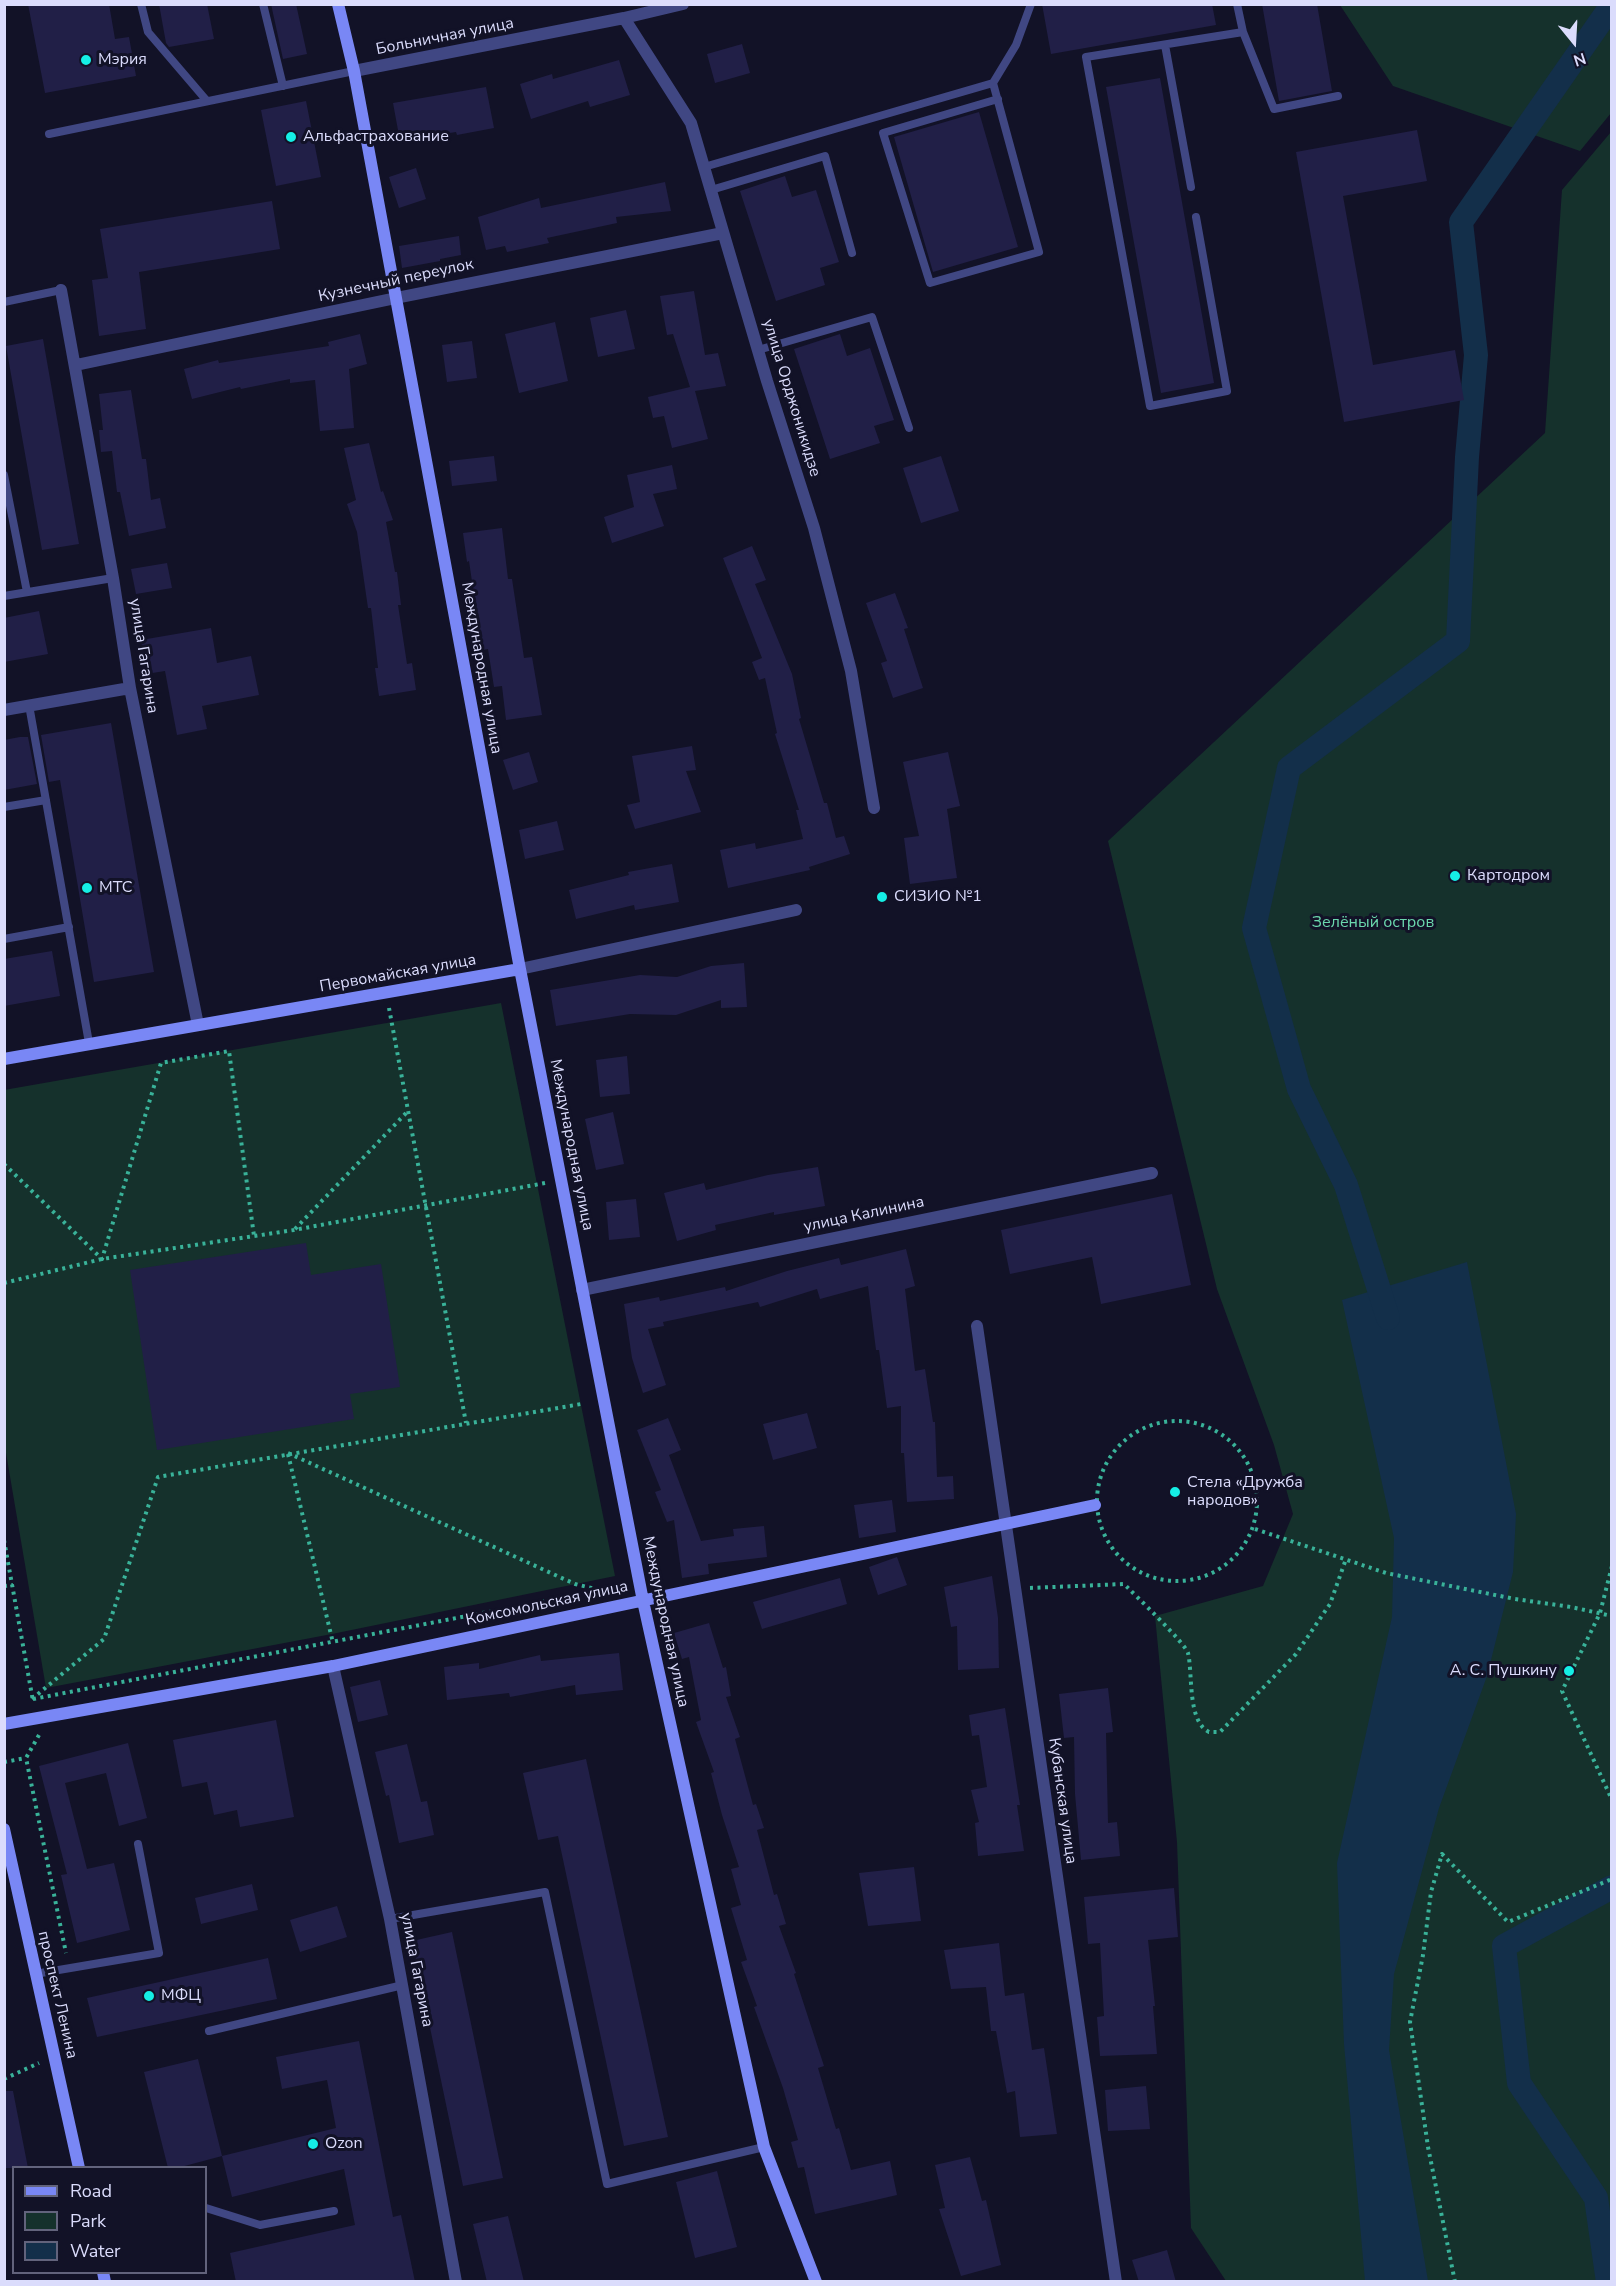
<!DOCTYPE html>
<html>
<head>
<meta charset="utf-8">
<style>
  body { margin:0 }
  #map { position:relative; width:1616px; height:2286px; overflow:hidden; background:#121227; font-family:"Nunito Sans",sans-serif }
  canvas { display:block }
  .frame { position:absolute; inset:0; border:6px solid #dbdcfc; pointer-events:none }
  .legend { position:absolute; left:12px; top:2166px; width:195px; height:108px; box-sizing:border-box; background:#121227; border:2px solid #62637c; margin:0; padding:8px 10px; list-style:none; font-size:18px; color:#dbdcfc }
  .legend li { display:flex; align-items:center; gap:12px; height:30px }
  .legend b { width:30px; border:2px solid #62637c }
  .north { position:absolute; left:1544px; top:12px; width:60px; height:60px; -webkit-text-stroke:4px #121227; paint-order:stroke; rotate:162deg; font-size:16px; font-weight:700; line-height:24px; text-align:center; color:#dbdcfc }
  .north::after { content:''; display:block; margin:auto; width:21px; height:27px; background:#dbdcfc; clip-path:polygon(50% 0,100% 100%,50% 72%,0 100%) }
</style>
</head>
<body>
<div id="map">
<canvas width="1616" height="2286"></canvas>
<div class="frame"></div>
<ul class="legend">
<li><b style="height:8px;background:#7987f5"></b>Road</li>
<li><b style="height:16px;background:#15312c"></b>Park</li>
<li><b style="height:16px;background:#132f4a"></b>Water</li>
</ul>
<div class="north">N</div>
</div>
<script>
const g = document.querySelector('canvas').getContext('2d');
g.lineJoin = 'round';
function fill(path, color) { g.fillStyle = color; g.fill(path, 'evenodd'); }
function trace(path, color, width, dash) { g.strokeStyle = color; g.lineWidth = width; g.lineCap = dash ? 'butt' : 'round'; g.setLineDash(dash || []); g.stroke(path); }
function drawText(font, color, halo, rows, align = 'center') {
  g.font = font + ' "Nunito Sans",sans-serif'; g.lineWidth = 6; g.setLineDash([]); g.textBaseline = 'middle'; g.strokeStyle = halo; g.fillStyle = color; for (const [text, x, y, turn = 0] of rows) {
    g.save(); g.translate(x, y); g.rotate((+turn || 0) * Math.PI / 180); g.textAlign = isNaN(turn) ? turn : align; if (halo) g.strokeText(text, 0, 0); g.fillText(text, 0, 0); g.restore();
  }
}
const green = new Path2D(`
  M1340 5H1611V113L1580 151 1393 86Z
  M1611 132V2281H1226L1191 2228 1177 1842 1155 1616 1263 1586 1293 1514 1274 1445 1217 1289 1108 841 1545 433 1562 190Z
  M501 1003 615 1576 332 1634 46 1688 5 1447 4 1090Z`);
const water = new Path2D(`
  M1467 1262 1516 1514 1513 1572 1487 1676 1439 1808 1394 1974 1389 2050 1428 2281H1365L1344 2044 1337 1863 1392 1617 1394 1538 1342 1300Z`);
const canal = new Path2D(`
  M1388 1318 1346 1185 1299 1089 1254 928 1289 768 1458 641 1467 457 1476 355 1461 222 1612 5
  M1608 2282 1596 2198 1519 2083 1504 1946 1612 1887`);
const building = new Path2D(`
  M28 4H109L115 39 129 37 136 76 45 93Z
  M159 4H207L214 39 169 47 166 43Z
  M271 4H296L307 54 283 59Z
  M1042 4H1212L1216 25 1051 54Z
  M1262 4H1317L1332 91 1279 101Z
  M742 44 750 73 715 83 707 54Z
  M619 60 630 95 590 107 588 101 531 119 520 84 552 74 553 79Z
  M1160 78 1214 383 1161 393 1106 87Z
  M486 87 494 128 457 135 456 132 400 141 393 103Z
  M306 101 321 177 276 186 261 110Z
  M979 112 1018 247 933 272 894 137Z
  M1417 130 1427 181 1343 196 1373 365 1455 350 1464 400 1344 422 1296 152Z
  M416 168 426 199 399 208 389 177Z
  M785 176 792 197 816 190 839 262 820 268 825 285 776 301 740 191Z
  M665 182 671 211 616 217 617 223 547 238 549 243 507 252 505 246 486 250 478 217 539 198 541 208Z
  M272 201 280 249 139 272 146 329 99 336 92 280 108 278 100 229Z
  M459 236 461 255 440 259V261L402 268 399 246Z
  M694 291 705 355 718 353 726 386 695 391 708 439 672 448 664 416 653 418 648 397 690 387 673 334 667 335 660 296Z
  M626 310 635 349 598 357 590 318Z
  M555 322 568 381 519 393 505 334Z
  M360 334 367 364 349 369 354 428 320 431 315 380 290 383V379L241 389 240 387 192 399 184 369 218 360 219 363 329 346 328 342Z
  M840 334 847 356 870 348 894 420 874 426 880 443 830 459 794 349Z
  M43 339 79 544 42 550 6 346Z
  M472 341 477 378 447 382 442 345Z
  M131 390 142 459H146L151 500 160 498 166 528 129 536 120 492H117L112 451 101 452 99 430H103L99 394Z
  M369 443 381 492 383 491 393 520 386 522 395 572H397L401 605H398L407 664 412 663 416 690 379 696 375 668H378L371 608H368L357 532 347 504 356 500 344 448Z
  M494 456 497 481 452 486 449 461Z
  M941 456 959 511 921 523 903 468Z
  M672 465 677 489 653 494 664 526 612 543 604 517 634 507 627 475Z
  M502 528 508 579H512L524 658 532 657 542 715 506 720 502 686 494 687 488 649 482 650 469 561 467 562 463 533Z
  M752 546 766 580 755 584 792 674 801 718 799 719 824 803H827L836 838 844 836 850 854 809 867 810 870 728 888 720 850 755 843 756 849 803 839 796 810H799L775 734 777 733 765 678 759 680 752 662 762 658 723 558Z
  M167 563 172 588 136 594 131 569Z
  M895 593 908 628 904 629 923 688 893 698 881 663 887 661 866 603Z
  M39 611 48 654 4 662V618Z
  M211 628 217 663 251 656 259 695 202 706 207 729 177 735 165 671 146 674 141 640Z
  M111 723 154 972 94 982 60 780 49 782 41 735Z
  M20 737H28L37 784 4 790V740Z
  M692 746 696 770 686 771 701 812 635 829 627 805 640 802 632 756Z
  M529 752 538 782 513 790 503 760Z
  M948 752 960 806 947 809 957 878 910 884 904 838 919 836 903 762Z
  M557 821 564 850 525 859 519 830Z
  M672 864 679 902 635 910 634 905 576 919 569 890 629 875 628 872Z
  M52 951 60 996 4 1006V959Z
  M744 963 747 1007 721 1008V1000L676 1015 630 1014 556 1026 550 990 640 975 677 977 711 966Z
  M627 1056 630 1094 600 1097 596 1060Z
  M613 1112 624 1164 596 1170 585 1119Z
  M818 1167 825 1206 774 1215V1212L715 1225 716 1230 677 1241 664 1193 704 1183 706 1190 768 1175Z
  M1172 1194 1191 1285 1101 1304 1092 1257 1010 1274 1001 1230Z
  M636 1199 640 1237 609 1240 606 1202Z
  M306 1243 311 1275 381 1264 400 1387 350 1394 354 1419 157 1450 130 1270Z
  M906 1249 915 1286 905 1289 915 1371 925 1369 933 1422H935L937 1477 953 1476 954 1499 907 1502 904 1453H901V1406L887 1408 879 1350H876L868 1286 820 1299 817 1289 760 1307 758 1302 663 1322 664 1326 648 1329 666 1385 643 1393 632 1358 624 1304 659 1297 660 1301 725 1287 726 1291 787 1271 839 1258 841 1265Z
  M807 1413 817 1448 773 1460 763 1424Z
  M668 1418 681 1450 669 1455 701 1541 734 1536 733 1529 764 1526 767 1557 708 1564 709 1574 682 1578 674 1520 667 1522 655 1492 661 1490 637 1430Z
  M892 1500 896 1532 859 1538 854 1505Z
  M897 1557 907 1585 878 1595 869 1567Z
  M992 1576 998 1618 999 1668 958 1670 957 1626 951 1627 944 1587Z
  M840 1578 847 1604 762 1629 753 1602Z
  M709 1623 723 1668 726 1667 731 1696 726 1697 740 1737 735 1739 753 1805 756 1804 764 1828 757 1830 774 1895 777 1894 786 1924 779 1926 796 1973 794 1974 824 2066 818 2068 836 2129 839 2128 851 2170 890 2161 897 2195 815 2214 804 2167 798 2168 791 2142 798 2140 783 2088 754 2007 757 2006 741 1962 747 1960 731 1908 741 1905 731 1869 739 1867 722 1815 711 1773 714 1772 696 1722 701 1720 689 1657 682 1659 674 1633Z
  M619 1653 623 1690 576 1695 575 1685 510 1697 509 1693 447 1700 444 1667 479 1663V1669L540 1655 541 1661Z
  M380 1680 388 1715 358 1722 350 1687Z
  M1108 1688 1113 1732 1106 1733 1108 1823 1117 1822 1120 1856 1081 1860 1075 1794 1074 1737 1064 1738 1059 1694Z
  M1005 1708 1020 1805H1017L1024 1851 978 1856 975 1823 979 1822 971 1790 987 1787 979 1735 972 1736 969 1715Z
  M276 1720 294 1817 240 1827 237 1810 214 1815 207 1782 182 1787 173 1740Z
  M128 1743 147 1818 119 1826 106 1773 65 1783 87 1869 114 1863 130 1930 77 1943 61 1875 67 1874 39 1766Z
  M407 1744 421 1802 427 1801 434 1835 399 1843 389 1795 386 1796 375 1752Z
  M586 1759 668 2137 624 2146 558 1836 538 1840 523 1773Z
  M914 1867 921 1921 868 1926 859 1873Z
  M252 1884 258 1910 201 1924 195 1898Z
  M1174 1888 1178 1937 1148 1940 1155 2006H1153L1157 2054 1100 2056 1097 2017 1104 2016 1100 1943 1088 1944 1084 1897Z
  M337 1906 347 1937 300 1952 290 1920Z
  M452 1932 503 2178 463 2186 412 1941Z
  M999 1943 1005 1996 1024 1993 1032 2050 1044 2048 1057 2134 1020 2137 1015 2091 1007 2093 996 2031H991L986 1987 951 1989 944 1950Z
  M268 1958 277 1999 97 2037 87 1998Z
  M359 2041 393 2217 401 2215 415 2282H236L230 2253 355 2225 344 2169 232 2197 222 2156 336 2128 327 2080 282 2089 276 2057Z
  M198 2059 222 2156 177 2168H168L144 2072Z
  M1146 2086 1150 2129 1108 2131 1105 2090Z
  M4 2091H13L28 2168H4Z
  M970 2157 982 2201 986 2200 1001 2265 961 2276 939 2209 945 2208 935 2165Z
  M717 2171 737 2247 695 2258 676 2182Z
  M508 2216 524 2282H487L473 2224Z
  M1167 2250 1176 2282H1139L1132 2260Z`);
const path = new Path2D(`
  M389 1008 466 1423
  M4 1164 102 1259 161 1063 229 1051 254 1236
  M295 1229 408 1111
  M4 1283 102 1259 294 1230 545 1183
  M1097 1501a80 80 0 1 1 160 0a80 80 0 1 1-160 0Z
  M288 1453 575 1584 600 1590
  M288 1454 333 1643
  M1255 1529 1386 1573 1515 1599 1571 1607 1612 1616
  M4 1540 33 1701
  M1612 1566 1600 1613 1562 1691 1612 1800
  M4 1586 13 1585
  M1030 1588 1124 1584C1134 1594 1186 1644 1188 1653 1193 1674 1187 1721 1209 1732H1220L1296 1654 1330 1604 1346 1559
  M32 1699 104 1639 158 1477 581 1404
  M33 1699 556 1599
  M39 1735 26 1758 66 1953
  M4 1762 26 1758
  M4 2079 39 2063
  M1455 2282 1428 2147 1410 2022 1423 1955 1431 1892 1442 1854 1508 1922 1612 1879`);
const lane = new Path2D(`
  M141 4 148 32 207 101
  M263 4 283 86
  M1237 4 1243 32 1274 109 1338 96
  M1165 45 1191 187
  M993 83 1039 252 930 283 883 133 998 99
  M49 134 354 71
  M704 167 993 83 1016 45 1031 4
  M711 190 825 156 852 253
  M1196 217 1227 391 1150 406 1086 57 1243 32
  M4 302 61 290
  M758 350 872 317 909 428
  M4 475 27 592
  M4 596 113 578
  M29 705 89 1043
  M4 807 46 800
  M4 939 69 927
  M390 1919 545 1892 607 2184 764 2147
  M35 1974 159 1953 138 1844
  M209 2031 403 1985
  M206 2208 260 2225 334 2211`);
const street = new Path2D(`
  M624 18 691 123 767 381 814 528 851 671 874 808
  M354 71 624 18 683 4
  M61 290 113 578 130 688 198 1025
  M76 365 396 298 723 233
  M4 710 130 688
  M520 969 796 910
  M582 1290 1152 1173
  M977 1326 1116 2282
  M333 1666 390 1919 456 2282`);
const secondary = new Path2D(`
  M338 4 354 71 520 969 643 1601 764 2147 816 2282
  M4 1059 520 969
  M4 1724 333 1666 1095 1505
  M4 1829 79 2168
  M103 2272 105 2282`);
const markers = [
  [86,60,6,"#15eee5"],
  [291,137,6,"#15eee5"],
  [1455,876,6,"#15eee5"],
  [87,888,6,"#15eee5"],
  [882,897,6,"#15eee5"],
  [1175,1492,6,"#15eee5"],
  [1569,1671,6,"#15eee5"],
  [149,1996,6,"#15eee5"],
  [313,2144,6,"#15eee5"]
];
const streetNames = [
  ["Больничная улица",445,37,-11],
  ["Кузнечный переулок",396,281,-12],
  ["улица Орджоникидзе",791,398,73],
  ["улица Гагарина",143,656,81],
  ["Международная улица",481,668,80],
  ["Первомайская улица",398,974,-10],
  ["Международная улица",571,1145,79],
  ["улица Калинина",864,1215,-12],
  ["Комсомольская улица",547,1604,-12],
  ["Международная улица",665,1622,78],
  ["Кубанская улица",1062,1801,82],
  ["улица Гагарина",416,1970,79],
  ["проспект Ленина",57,1995,77]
];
const poiNames = [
  ["Мэрия",98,60],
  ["Альфастрахование",303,137],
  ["Картодром",1467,876],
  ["МТС",99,888],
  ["СИЗИО №1",894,897],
  ["Стела «Дружба",1187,1483],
  ["народов»",1187,1501],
  ["А. С. Пушкину",1557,1671,"right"],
  ["МФЦ",161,1996],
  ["Ozon",325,2144]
];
const parkNames = [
  ["Зелёный остров",1373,923]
];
fill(green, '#15312c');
fill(water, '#132f4a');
trace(canal, '#132f4a', 24);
fill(building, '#211f47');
trace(path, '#39b299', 4, [3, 4.5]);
trace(lane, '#404783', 8);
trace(street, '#404783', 12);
trace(secondary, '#7987f5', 12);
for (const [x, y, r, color] of markers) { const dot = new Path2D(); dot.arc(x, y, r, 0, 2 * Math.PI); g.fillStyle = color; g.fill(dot); trace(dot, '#121227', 2); }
drawText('16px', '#dbdcfc', '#121227', streetNames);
drawText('16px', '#dbdcfc', '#121227', poiNames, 'left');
drawText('16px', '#6bd8ad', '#121227', parkNames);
</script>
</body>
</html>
